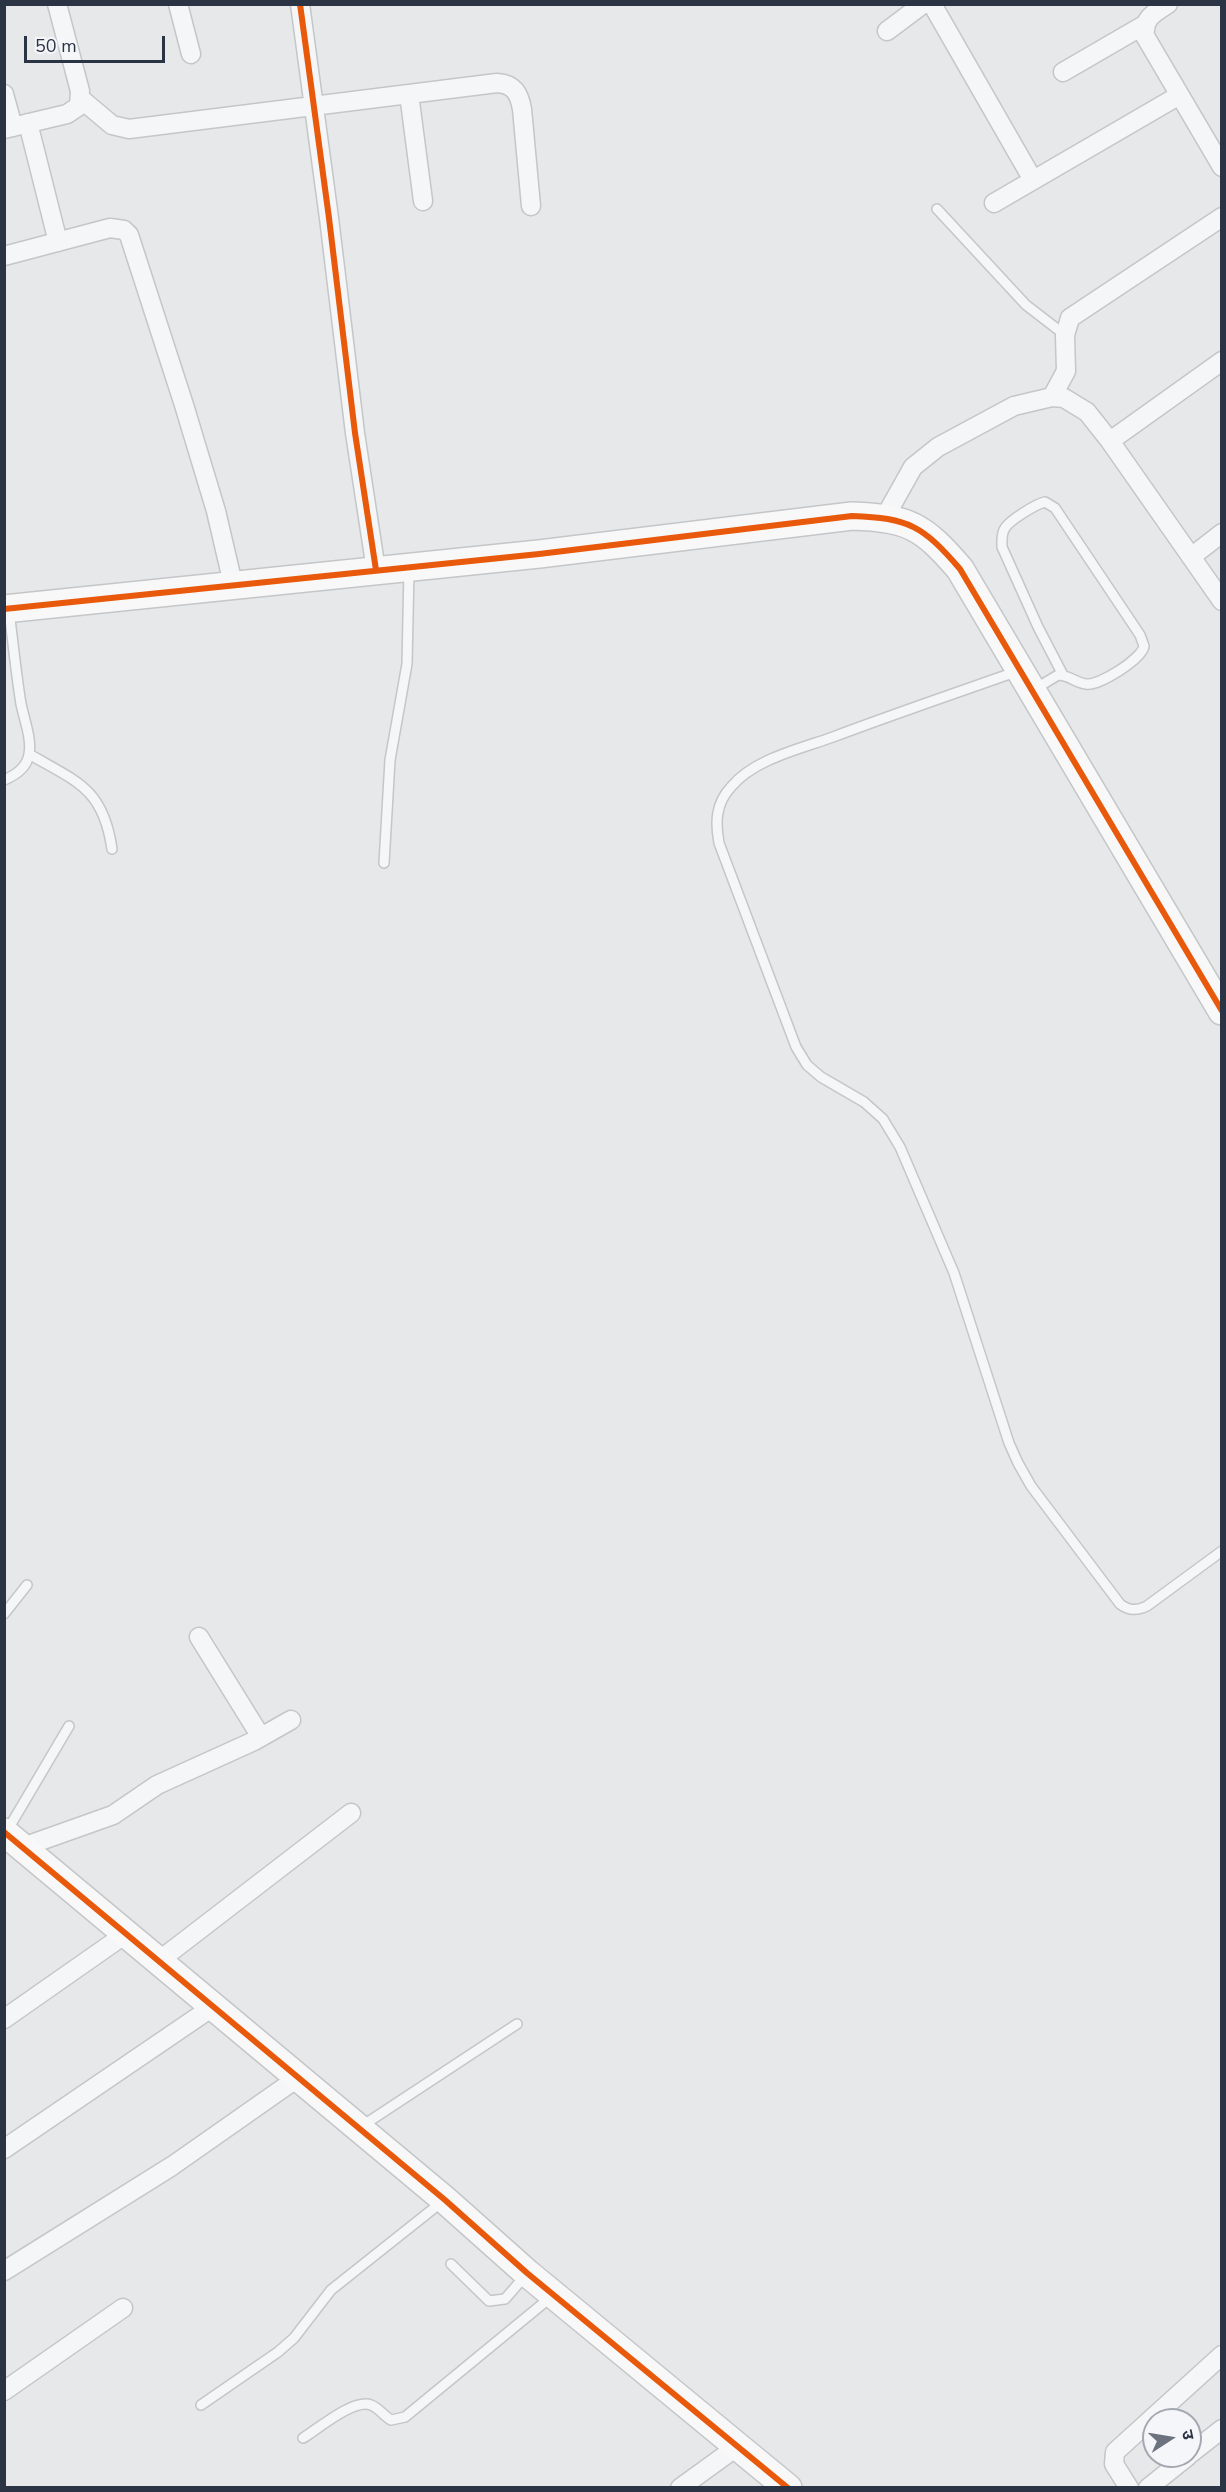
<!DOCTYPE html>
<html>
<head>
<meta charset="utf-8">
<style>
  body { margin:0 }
  #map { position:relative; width:1226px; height:2492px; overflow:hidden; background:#e6e8ea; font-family:"Nunito Sans","Noto Sans Devanagari",sans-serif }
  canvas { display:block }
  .frame { position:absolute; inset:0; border:6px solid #2b3445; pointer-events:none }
  .north { position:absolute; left:1142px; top:2408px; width:60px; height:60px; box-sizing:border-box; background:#f4f6f9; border:2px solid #a4a8b1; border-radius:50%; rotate:78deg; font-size:16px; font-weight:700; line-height:24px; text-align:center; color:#2b3445 }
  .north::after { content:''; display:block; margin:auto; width:21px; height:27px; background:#6c737f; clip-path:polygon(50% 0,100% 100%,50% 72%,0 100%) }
  .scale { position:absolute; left:24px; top:36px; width:141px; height:27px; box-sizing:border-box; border:3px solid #2b3445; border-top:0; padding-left:8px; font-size:18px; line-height:21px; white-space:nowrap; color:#2b3445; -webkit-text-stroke:4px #f4f6f9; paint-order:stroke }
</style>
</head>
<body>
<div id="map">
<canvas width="1226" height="2492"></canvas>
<div class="frame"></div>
<div class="north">उ</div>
<div class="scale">50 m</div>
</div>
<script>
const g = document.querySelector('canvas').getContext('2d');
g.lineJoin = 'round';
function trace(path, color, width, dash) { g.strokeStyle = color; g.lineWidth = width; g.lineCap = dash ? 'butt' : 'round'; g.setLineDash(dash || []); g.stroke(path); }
const lane = new Path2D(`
  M937 209 1026 305 1065 335
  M1018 671C956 693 894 714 833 737 800 749 754 759 731 787 716 803 715 822 719 843L796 1047 807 1065 821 1077 864 1102 883 1119 900 1147 954 1273 1009 1443 1018 1463 1031 1486 1120 1604C1129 1611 1137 1611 1147 1606L1222 1551
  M1035 689 1058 675C1069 675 1076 683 1086 684 1099 686 1142 659 1144 646L1140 635 1055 508 1045 502C1036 504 1010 520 1005 528 1001 534 1002 541 1002 547L1038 627 1063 675
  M29 754C77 782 103 788 112 849
  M4 780C16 775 27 768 29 754 32 739 24 719 21 704 16 673 13 642 9 611
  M384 863 390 760 407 664 409 569
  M4 1614 27 1585
  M7 1831 69 1726
  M362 2126 517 2024
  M451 2264 489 2301 505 2299 525 2276
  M201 2405 278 2352 294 2338 331 2290 443 2201
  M303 2438C318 2429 354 2398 371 2405 379 2408 384 2416 391 2420L405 2417 551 2297`);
const street = new Path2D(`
  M178 4 191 54
  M300 4 329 218 355 433 376 570
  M932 4 1033 180
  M1168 4C1154 13 1143 18 1145 36L1222 167
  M887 31 923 4
  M1063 72 1144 25
  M4 94 13 127
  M409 94 423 201
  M81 99 112 125 129 129 497 83C514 84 519 93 522 109L531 206
  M28 123 58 242
  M4 129 67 114 79 106 80 91 57 4
  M994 203 1178 96
  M4 256 110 228 124 230 129 235 184 405 216 511 233 584
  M1052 397 1066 371 1065 335 1070 318 1222 217
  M1110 441 1222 361
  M885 517 913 467 938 447 1014 406 1052 397 1064 398 1087 412 1110 441 1222 601
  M1191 557 1222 533
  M199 1637 261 1737
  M23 1847 113 1815 157 1785 254 1741 291 1720
  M160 1960 351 1813
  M4 2019 127 1933
  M4 2149 214 2006
  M4 2271 172 2166 299 2077
  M4 2391 123 2308
  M1190 2454 1222 2429
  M680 2488 738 2446
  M1129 2488 1114 2464 1115 2452 1222 2355
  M1148 2488 1188 2456`);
const secondary = new Path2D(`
  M4 609 539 554 852 516C909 518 923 526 960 569L1222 1011
  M4 1832 445 2200 527 2273 788 2488`);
const cycleway = new Path2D(`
  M300 4 329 218 355 433 376 570
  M4 609 539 554 852 516C909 518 923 526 960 569L1222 1011
  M4 1832 445 2200 527 2273 788 2488`);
trace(lane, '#c4c6c8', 12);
trace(street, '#c4c6c8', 21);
trace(secondary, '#c4c6c8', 30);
trace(lane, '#f5f6f7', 9);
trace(street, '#f5f6f7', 18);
trace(secondary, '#f8f8f8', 27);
trace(cycleway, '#e8590c', 6);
</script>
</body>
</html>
